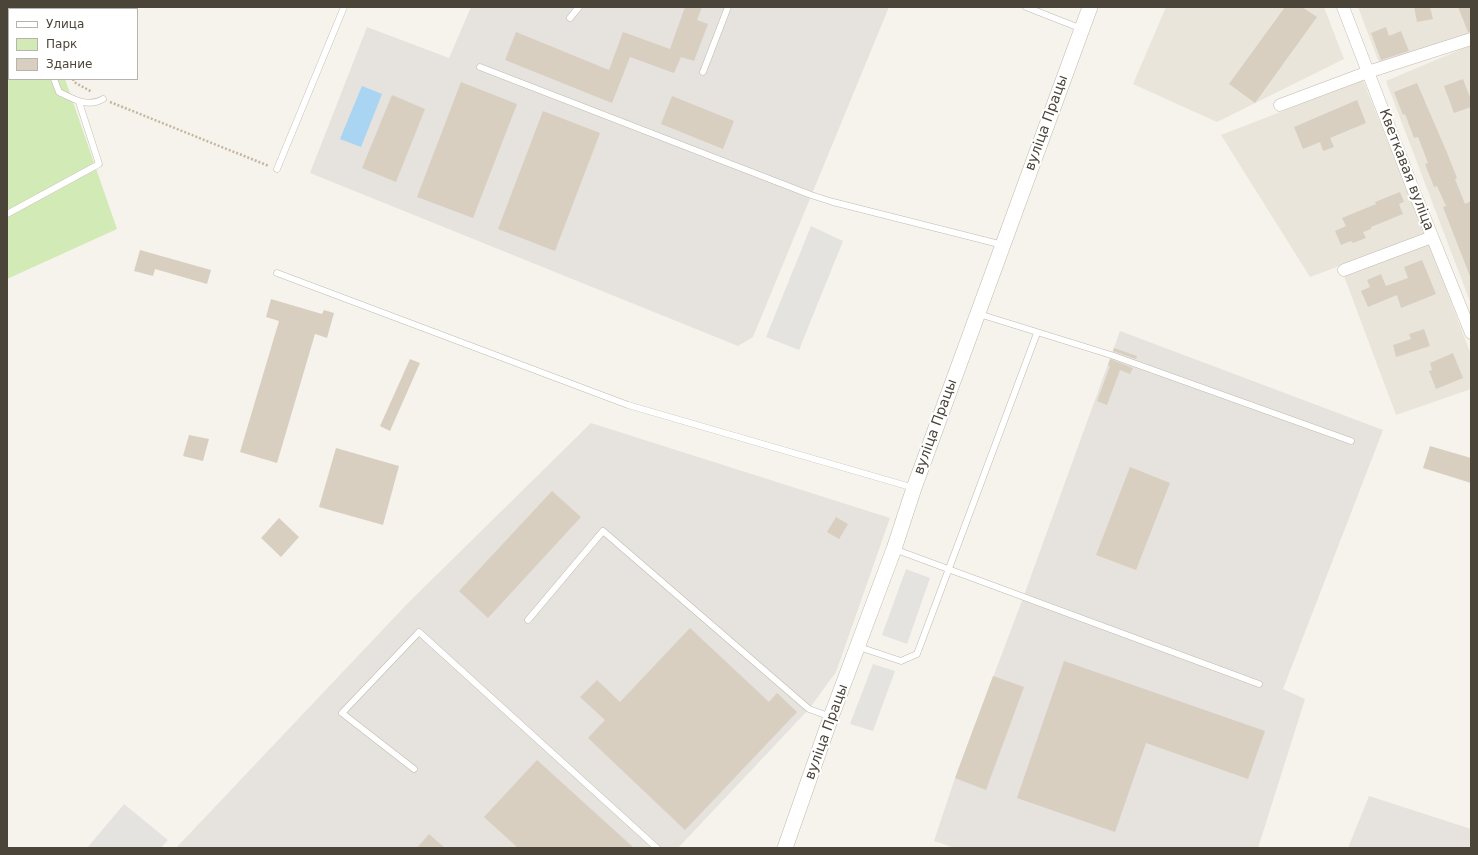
<!DOCTYPE html>
<html>
<head>
<meta charset="utf-8">
<style>
  body { margin:0 }
  #map { position:relative; width:1478px; height:855px; overflow:hidden; background:#f6f3ec; font-family:"DejaVu Sans",sans-serif }
  canvas { display:block }
  .frame { position:absolute; inset:0; border:8px solid #4b4439; pointer-events:none }
  .legend { position:absolute; left:8px; top:8px; width:130px; height:72px; box-sizing:border-box; background:#fff; border:1px solid #b7b4b0; margin:0; padding:5px 7px; list-style:none; font-size:12px; color:#4b4439 }
  .legend li { display:flex; align-items:center; gap:8px; height:20px }
  .legend b { width:20px; border:1px solid #b7b4b0 }
</style>
</head>
<body>
<div id="map">
<canvas width="1478" height="855"></canvas>
<div class="frame"></div>
<ul class="legend">
<li><b style="height:5px;background:#fff"></b>Улица</li>
<li><b style="height:11px;background:#d2eab5"></b>Парк</li>
<li><b style="height:11px;background:#d8cfc1"></b>Здание</li>
</ul>
</div>
<script>
const g = document.querySelector('canvas').getContext('2d');
g.lineJoin = 'round';
function fill(path, color) { g.fillStyle = color; g.fill(path, 'evenodd'); }
function trace(path, color, width, dash) { g.strokeStyle = color; g.lineWidth = width; g.lineCap = dash ? 'butt' : 'round'; g.setLineDash(dash || []); g.stroke(path); }
function drawText(font, color, halo, rows, align = 'center') {
  g.font = font + ' "DejaVu Sans",sans-serif'; g.lineWidth = 4; g.setLineDash([]); g.textBaseline = 'middle'; g.strokeStyle = halo; g.fillStyle = color; for (const [text, x, y, turn = 0] of rows) {
    g.save(); g.translate(x, y); g.rotate((+turn || 0) * Math.PI / 180); g.textAlign = isNaN(turn) ? turn : align; if (halo) g.strokeText(text, 0, 0); g.fillText(text, 0, 0); g.restore();
  }
}
const residential = new Path2D(`
  M1166 7H1324L1344 59 1217 122 1133 84Z
  M1358 7H1471V34L1381 68Z
  M1471 45V304L1386 81Z
  M1363 80 1425 234 1310 277 1221 135Z
  M1429 244 1471 355V389L1396 415 1344 276Z`);
const industrial = new Path2D(`
  M471 7H889L753 337 738 346 310 173 367 27 449 58Z
  M1120 331 1383 430 1283 689 1305 699 1258 848H955L934 841 955 778 1023 598Z
  M591 423 890 518 836 672 809 709 678 848H176L408 603Z
  M1369 796 1471 829V848H1348Z`);
const green = new Path2D(`
  M7 7H41V9H9V79H65L117 229 7 279Z`);
const parking = new Path2D(`
  M811 226 843 241 799 350 766 337Z
  M906 569 930 578 907 644 882 635Z
  M873 664 895 671 873 731 850 724Z
  M124 804 168 840 161 848H87Z`);
const water = new Path2D(`
  M362 86 382 94 361 147 340 139Z`);
const building = new Path2D(`
  M685 7H702L697 20 708 24 694 61 681 57 674 73 630 57 612 103 505 60 516 32 609 70 623 32 670 49Z
  M1285 7H1302L1317 17 1255 103 1229 84Z
  M1414 7H1430L1433 19 1417 22Z
  M1458 7H1471V32H1468Z
  M1386 27 1389 36 1401 31 1409 51 1381 60 1371 33Z
  M1463 79 1471 100V107L1454 113 1444 86Z
  M461 82 517 104 473 218 417 197Z
  M1417 83 1448 155 1457 178 1455 179 1465 204 1471 201V279L1443 207 1446 206 1437 186 1434 187 1425 164 1428 163 1418 137 1414 138 1405 114 1403 115 1394 92Z
  M392 95 425 109 396 182 362 168Z
  M672 96 734 121 723 149 661 124Z
  M1357 100 1366 123 1330 138 1334 147 1323 151 1320 142 1303 149 1294 127Z
  M543 111 600 133 555 251 498 229Z
  M1400 192 1404 202 1399 204 1403 214 1371 227V229L1363 232 1366 238 1353 243 1351 241 1341 245 1335 231 1346 226 1342 218 1376 204 1375 202Z
  M140 250 211 270 207 284 155 269 153 276 134 271Z
  M1422 260 1436 294 1401 308 1397 295 1368 307 1361 291 1370 287 1367 280 1381 274 1386 286 1408 278 1404 267Z
  M271 299 322 314 324 310 334 313 327 338 315 334 277 463 240 452 279 321 266 317Z
  M1424 329 1430 346 1396 357 1393 345 1411 339 1409 334Z
  M1114 348 1137 356 1136 359 1113 351Z
  M1453 353 1463 378 1436 389 1429 371 1432 370 1430 363Z
  M410 359 420 363 390 431 380 426Z
  M1110 359 1133 368 1130 374 1120 370 1107 405 1097 401 1110 366 1108 365Z
  M189 435 209 439 203 461 183 456Z
  M1430 446 1471 458V483L1423 468Z
  M336 448 399 466 383 525 319 507Z
  M1130 467 1170 483 1136 570 1096 555Z
  M552 491 581 517 488 618 459 591Z
  M836 517 848 524 839 539 827 532Z
  M279 518 299 537 281 557 261 538Z
  M690 628 769 702 777 693 797 712 685 830 588 738 605 720 580 697 597 680 620 702Z
  M1064 661 1265 731 1248 779 1146 743 1115 832 1017 798Z
  M993 676 1024 687 986 790 955 778Z
  M537 760 634 848H518L484 817Z
  M429 834 445 848H417Z`);
const path = new Path2D(`
  M48 7 49 9
  M73 79 74 82 92 92
  M110 102 269 166`);
const service = new Path2D(`
  M27 7 28 9
  M1026 7 1082 29
  M570 18 579 7
  M480 67 811 195 833 202 1003 245
  M703 72 728 7
  M54 79 59 92C73 99 88 108 103 99
  M277 169 344 7
  M7 214 99 164 79 102
  M277 273 628 405 914 488
  M979 314 1111 355 1351 441
  M894 549 1259 684
  M528 620 603 531 809 709 831 717
  M859 647 901 661 917 654 1037 333
  M414 769 342 713 419 632 657 848`);
const minor = new Path2D(`
  M1343 7 1413 189 1471 333
  M1280 105 1368 72 1471 39
  M1344 270 1432 237`);
const tertiary = new Path2D(`
  M785 848 831 717 894 549 914 488 1090 7`);
const streetNames = [
  ["вуліца Працы",1047,123,-70],
  ["Кветкавая вуліца",1406,170,69],
  ["вуліца Працы",936,427,-70],
  ["вуліца Працы",827,732,-70]
];
fill(residential, '#eae5da');
fill(industrial, '#e6e2dd');
fill(green, '#d2eab5');
fill(parking, '#e5e3e0');
fill(water, '#a9d4f2');
fill(building, '#d8cfc1');
trace(service, '#c2bbae', 7);
trace(minor, '#c2bbae', 13);
trace(tertiary, '#c2bbae', 16);
trace(path, '#c4b79f', 2.5, [2, 2]);
trace(service, '#fff', 6);
trace(minor, '#fff', 12);
trace(tertiary, '#fff', 15);
drawText('14px', '#4b4439', '#fff', streetNames);
</script>
</body>
</html>
